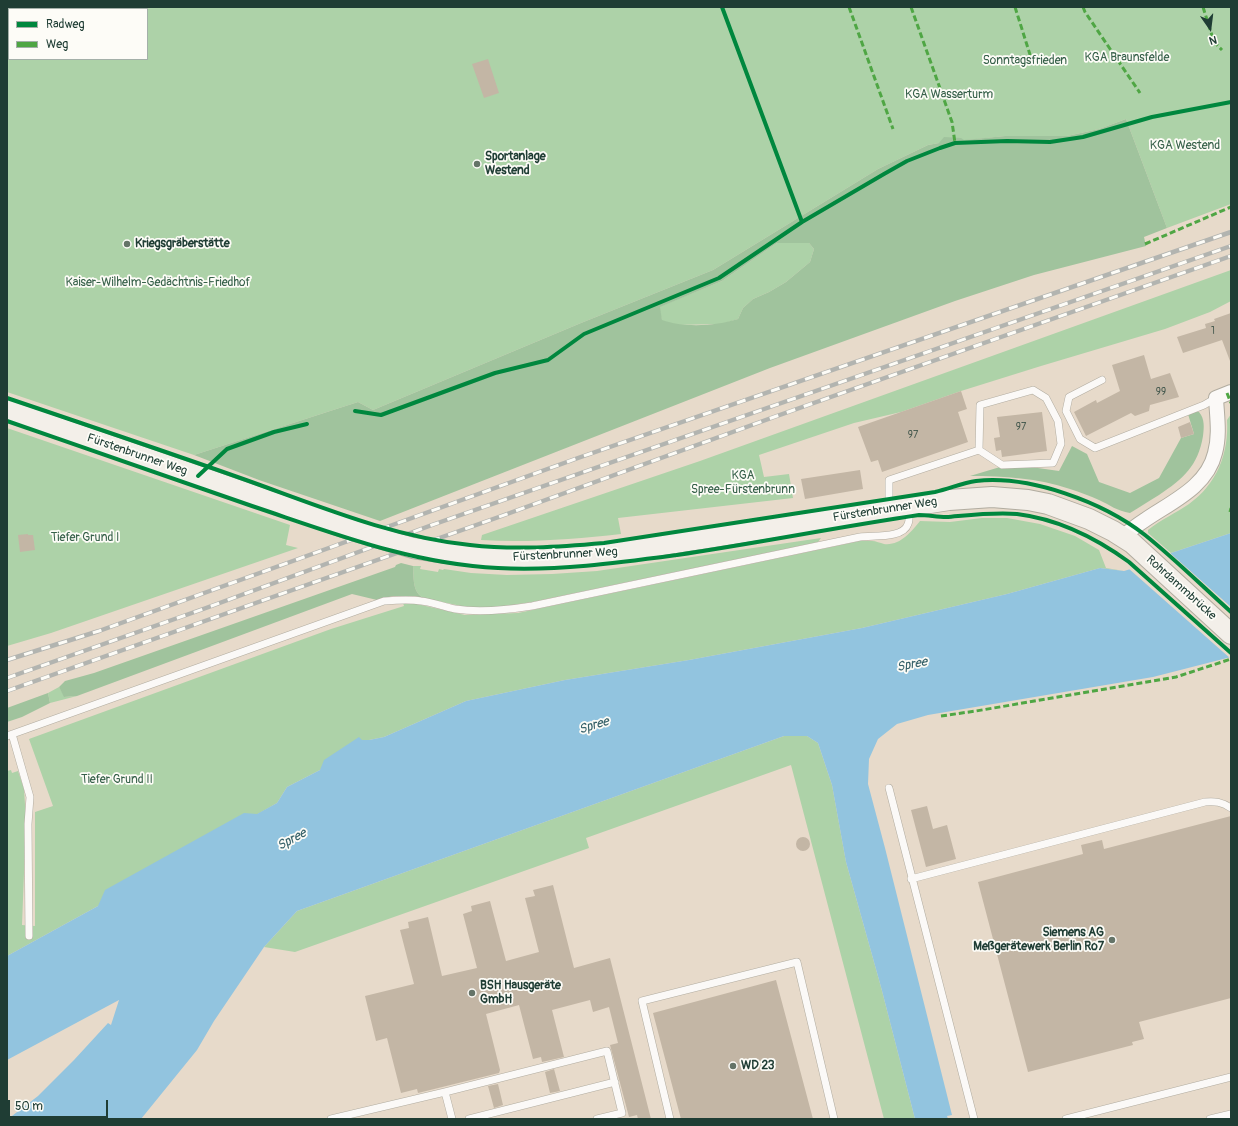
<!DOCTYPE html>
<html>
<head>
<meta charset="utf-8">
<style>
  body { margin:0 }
  #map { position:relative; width:1238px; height:1126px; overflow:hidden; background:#e7daca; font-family:Pangolin,sans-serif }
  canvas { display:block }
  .frame { position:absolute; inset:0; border:8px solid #1f3d34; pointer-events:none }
  .legend { position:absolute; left:8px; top:8px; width:140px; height:52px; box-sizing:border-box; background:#fdfcf7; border:1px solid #a4b0a9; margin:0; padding:5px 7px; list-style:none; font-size:12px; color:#1f3d34 }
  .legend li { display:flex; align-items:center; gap:8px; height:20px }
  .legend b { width:20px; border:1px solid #a4b0a9 }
  .north { position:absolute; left:1190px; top:8px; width:40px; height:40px; -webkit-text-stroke:3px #fdfcf7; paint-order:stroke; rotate:166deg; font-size:11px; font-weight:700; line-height:16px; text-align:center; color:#1f3d34 }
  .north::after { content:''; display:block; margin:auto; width:14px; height:18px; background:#1f3d34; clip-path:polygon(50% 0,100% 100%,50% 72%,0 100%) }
  .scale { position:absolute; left:8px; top:1100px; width:100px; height:18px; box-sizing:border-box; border:2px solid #1f3d34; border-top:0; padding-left:5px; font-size:12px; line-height:14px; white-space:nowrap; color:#1f3d34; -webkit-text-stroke:3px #fdfcf7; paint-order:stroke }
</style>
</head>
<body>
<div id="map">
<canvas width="1238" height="1126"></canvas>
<div class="frame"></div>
<ul class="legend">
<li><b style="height:5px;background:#00873e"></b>Radweg</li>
<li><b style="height:5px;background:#4fa644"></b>Weg</li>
</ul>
<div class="north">N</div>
<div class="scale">50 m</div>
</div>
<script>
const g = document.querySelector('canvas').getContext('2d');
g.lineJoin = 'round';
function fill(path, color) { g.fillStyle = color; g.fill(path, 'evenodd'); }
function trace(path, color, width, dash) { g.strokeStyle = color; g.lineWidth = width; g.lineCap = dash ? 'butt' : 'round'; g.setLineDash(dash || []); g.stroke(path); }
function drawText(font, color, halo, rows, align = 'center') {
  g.font = font + ' Pangolin,sans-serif'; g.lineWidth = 3.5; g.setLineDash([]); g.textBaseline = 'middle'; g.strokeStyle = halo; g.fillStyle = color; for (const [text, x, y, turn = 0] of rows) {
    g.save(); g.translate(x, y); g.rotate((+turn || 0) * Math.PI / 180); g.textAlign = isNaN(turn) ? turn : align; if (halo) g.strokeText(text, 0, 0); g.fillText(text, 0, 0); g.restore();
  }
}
const green = new Path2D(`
  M7 7H1231V204L1167 228 1126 119 1099 129 1067 136H1005L939 143 928 145 878 169 713 270 581 323 373 410 358 402 194 455 7 392ZM9 9H147V59H9Z
  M777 243H809L814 249 810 262 786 282 769 292 753 299 743 308 738 319 722 324 676 325 662 321 659 307 722 281Z
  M1231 270V301L1210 312 1165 329 1041 366 961 391 901 412 854 423 759 455 764 477 789 474 793 498 618 518 621 534C575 539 528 543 481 540L482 535 700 461Z
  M1231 414V533L1171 553 1148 533V530C1160 520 1176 513 1189 504 1217 484 1229 453 1227 420Z
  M7 428 290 525 286 545 298 548 51 633 7 646Z
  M982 518H1007L1040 524 1075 536 1099 550 1106 568 1124 571 1100 568 1007 594 862 628 689 660 565 680 466 701 384 737 369 740H362L320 770 287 787 277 803 98 906 7 956V771L11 770 12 773 18 771 24 789 26 821 22 925 35 926V812L53 806 29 739 331 629 404 606 403 603 417 604 465 615 518 613 860 541C864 541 868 541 872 541 876 541 880 543 884 544 900 546 911 532 920 521L950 522Z
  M821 538 818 542 532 602 491 608 466 607 423 598C412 591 414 578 413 566H421L420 569 438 572 439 569 443 570 444 569 471 573 507 575 552 574 597 571Z
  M59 687 65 697 77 696 50 703 48 693Z
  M784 736H807L818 743 832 785 846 862 881 987 915 1119H884L791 765 586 838 589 848 295 952 264 947 297 911Z`);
const forest = new Path2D(`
  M1126 119 1167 228 1144 237 1146 246 1034 275 955 301 770 368 380 521 259 480 194 455 358 402 373 410 581 323 713 270 878 169 928 145 939 143 944 137 961 138 964 140 1005 136H1067L1099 129ZM777 243H809L814 249 810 262 786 282 769 292 753 299 743 308 738 319C716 326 684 328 662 320L660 307 722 281Z
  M1194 412H1199C1205 419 1204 428 1203 436 1198 466 1183 479 1159 495 1149 501 1140 507 1130 513 1117 511 1110 505 1099 500 1090 496 1080 492 1070 489 1037 478 1005 476 970 476L1000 467H1031L1059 471 1072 446 1087 454 1099 482 1130 493 1159 478 1181 438 1194 434 1188 414Z
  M401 563 413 566C414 578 412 591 423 598L415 596H393L377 600 352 594 77 696 64 697 59 687 65 681 94 673 395 567 396 565Z
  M48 693 50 703 22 717 7 722V708Z`);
const water = new Path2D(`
  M1231 533V657L1153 677 928 715 897 724 878 739 869 759 868 784 885 848 952 1115 947 1116 948 1119H915L881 987 846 862 832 785 818 743 807 736H784L297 911 264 947 214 1021 197 1050 141 1119H8L38 1096 74 1060 108 1023 111 1025 119 1000 7 1060V956L98 906 105 890 244 813 257 814 277 803 287 787 320 770 324 760 359 737 362 740H369L384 737 466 701 565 680 689 660 862 628 1007 594 1100 568 1124 571 1167 558 1171 553Z`);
const pier = new Path2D(`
  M1169 552 1231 607V659L1128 568 1166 556Z`);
const building = new Path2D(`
  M488 59 499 93 484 98 472 64Z
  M1231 313V361H1230L1222 340 1183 353 1177 337 1206 328 1205 324 1215 321 1214 319Z
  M1144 355 1151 379 1170 373 1179 397 1150 405 1149 411 1135 416 1131 413 1086 436 1074 412 1096 400 1097 403 1120 391 1112 365Z
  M961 391 967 409 958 412 968 442 882 472 878 460 871 462 858 427Z
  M1042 412 1047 451 1002 457 1001 450 996 451 994 438 1000 437 997 417Z
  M1190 422 1194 434 1181 438 1178 427Z
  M860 470 863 489 805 499 801 479Z
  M28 534V535H33L35 550 20 552 18 535Z
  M927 806 933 829 947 825 956 859 926 867 911 810Z
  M1231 816V998L1139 1022 1144 1039 1132 1042 1133 1045 1028 1072 978 882 1083 854 1081 845 1102 840 1104 849Z
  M796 844a7 7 0 1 1 14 0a7 7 0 1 1-14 0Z
  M553 885 574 968 610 958 651 1119H638L637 1115 629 1117 610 1045 618 1043 609 1007 593 1012 590 1000 552 1010 564 1057 542 1062 541 1057 533 1059 519 1005 486 1014 500 1070 499 1073 418 1093 417 1089 401 1093 387 1038 376 1041 365 996 414 984 400 930 409 928 408 922 428 917 442 976 477 968 463 914 472 911 471 906 490 901 506 961 539 952 525 898 535 896 533 890Z
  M776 980 813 1119H681L653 1013Z
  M554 1069 560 1091 550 1093 545 1072Z
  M498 1084 503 1105 494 1108 488 1086Z`);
const lane = new Path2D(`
  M1102 380 1069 397 1066 411 1080 439 1095 448 1204 405 1216 398
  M889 507V480L979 450 980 405 1033 390 1046 398 1058 421 1061 444 1053 463 1002 465 979 450
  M12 734 30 797 28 824 29 936
  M7 736 384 601C397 600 409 599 421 601 433 602 443 607 455 609 481 613 507 610 532 606L860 537C873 535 903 539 908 524 910 520 909 513 909 508
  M889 788 974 1119
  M911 879 1205 802C1215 801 1222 802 1231 808
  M445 1092 452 1119
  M331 1119 445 1092 607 1051 622 1113 597 1119
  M469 1119 615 1082
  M670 1119 642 1001 797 962 834 1119
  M1066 1119 1231 1077
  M1210 1119 1231 1114`);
const street = new Path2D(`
  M1123 536C1130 531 1137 525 1145 520 1171 502 1207 487 1215 453 1220 435 1217 417 1216 398L1231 392`);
const secondary = new Path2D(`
  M7 410 198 476 352 530
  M446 553 495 558H521L581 556 617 552 949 500 992 497 1028 500 1048 504 1089 519 1113 531 1132 543 1231 634`);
const rail = new Path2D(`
  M7 660 99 631 578 458 1231 232
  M7 678 206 608 432 525 1231 246
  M7 691 496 518 774 417 1231 256`);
const secondaryBridge = new Path2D(`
  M352 530 413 548 446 553`);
const quiet = new Path2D(`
  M849 7 893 129
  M911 7 952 122 955 143
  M1015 7 1032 61
  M1083 7 1085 12 1140 93
  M1203 7 1214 42 1222 50
  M1145 244 1231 207
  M1227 393 1231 403
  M1230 512 1231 508
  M941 716 976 711 1176 677 1231 659`);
const cycleway = new Path2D(`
  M722 7 802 222
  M7 398C87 425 167 452 246 480 319 506 392 537 470 545 514 550 559 547 604 543L935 492C949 489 962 483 976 481 1030 475 1103 502 1145 535 1175 559 1203 587 1231 612
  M355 411 381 415 495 373 548 360 584 334 719 278 802 222 884 174 907 161 940 148 955 143 1007 141 1050 142 1083 137 1152 117 1231 102
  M7 421C89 449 171 478 252 506 333 533 412 564 498 568 558 571 617 563 677 555 758 543 838 527 919 515 928 515 937 517 946 517 970 515 994 512 1017 514 1058 519 1096 538 1129 562L1231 653
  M198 476 227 449 274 432 307 424`);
const markers = [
  [477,164,4,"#657468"],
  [127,244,4,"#657468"],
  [1112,940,4,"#657468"],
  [472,993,4,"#657468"],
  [733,1066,4,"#657468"]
];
const numberNames = [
  ["1",1213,331],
  ["99",1161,392],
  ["97",1021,427],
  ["97",913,435]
];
const parkNames = [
  ["KGA Braunsfelde",1127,58],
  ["Sonntagsfrieden",1025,61],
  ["KGA Wasserturm",949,95],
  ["KGA Westend",1185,146],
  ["Kaiser-Wilhelm-Gedächtnis-Friedhof",158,283],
  ["KGA",743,476],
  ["Spree-Fürstenbrunn",743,490],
  ["Tiefer Grund I",85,538],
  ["Tiefer Grund II",117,780]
];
const poiNames = [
  ["Sportanlage",485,157],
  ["Westend",485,171],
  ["Kriegsgräberstätte",135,244],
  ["Siemens AG",1104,933,"right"],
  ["Meßgerätewerk Berlin Ro7",1104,947,"right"],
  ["BSH Hausgeräte",480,986],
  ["GmbH",480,1000],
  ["WD 23",741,1066]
];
const streetNames = [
  ["Fürstenbrunner Weg",137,455,19],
  ["Fürstenbrunner Weg",885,510,-9],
  ["Fürstenbrunner Weg",565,555,-3],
  ["Rohrdammbrücke",1181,588,42]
];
const waterNames = [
  ["Spree",912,665,-11],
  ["Spree",594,726,-17],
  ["Spree",292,840,-29]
];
fill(green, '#add2a8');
fill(forest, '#a0c39d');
fill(water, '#92c4df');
fill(pier, '#e7daca');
fill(building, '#c3b6a5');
trace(lane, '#b1aca0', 8);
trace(street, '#b1aca0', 16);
trace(secondary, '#b1aca0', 22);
trace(lane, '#fbf9f7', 7);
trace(street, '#fbf9f7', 14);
trace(secondary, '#f3efe9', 20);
trace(rail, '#b2b4b0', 4.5);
trace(rail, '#fdfcf7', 3, [9]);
trace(secondaryBridge, '#b1aca0', 22, []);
trace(secondaryBridge, '#f3efe9', 20);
trace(quiet, '#4fa644', 3, [6, 3]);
trace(cycleway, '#00873e', 4);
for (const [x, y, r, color] of markers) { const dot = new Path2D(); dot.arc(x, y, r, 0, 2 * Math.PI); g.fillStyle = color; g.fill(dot); trace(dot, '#fdfcf7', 1.5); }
drawText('10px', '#485b50', null, numberNames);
drawText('12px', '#37614a', '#fdfcf7', parkNames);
drawText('bold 12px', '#1f3d34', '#fdfcf7', poiNames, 'left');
drawText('12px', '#1f3d34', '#fdfcf7', streetNames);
drawText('italic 13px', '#37626a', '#fdfcf7', waterNames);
</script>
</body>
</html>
